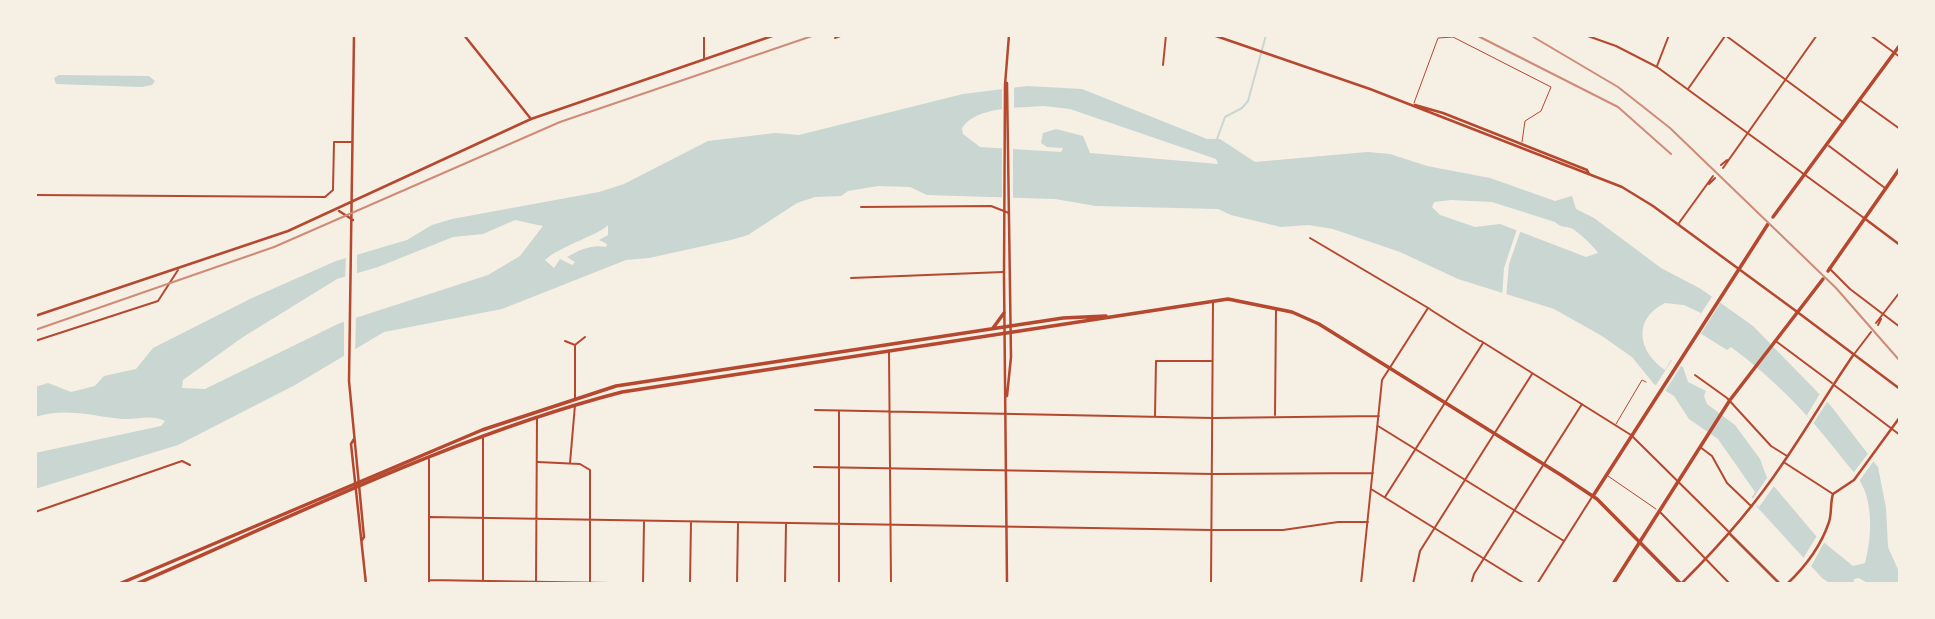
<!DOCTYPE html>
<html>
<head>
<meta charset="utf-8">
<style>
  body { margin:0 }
  #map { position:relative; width:1935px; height:619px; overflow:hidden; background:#f6efe4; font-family:"Open Sans",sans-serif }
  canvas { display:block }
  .frame { position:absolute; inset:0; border:37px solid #f6efe4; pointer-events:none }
</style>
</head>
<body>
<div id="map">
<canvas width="1935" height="619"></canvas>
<div class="frame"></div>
</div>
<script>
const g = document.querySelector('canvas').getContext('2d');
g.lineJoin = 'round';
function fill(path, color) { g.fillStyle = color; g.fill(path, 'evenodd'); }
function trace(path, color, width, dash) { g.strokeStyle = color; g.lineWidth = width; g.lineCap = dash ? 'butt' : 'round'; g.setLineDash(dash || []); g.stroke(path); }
const water = new Path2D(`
  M59 75 149 76 155 81 152 85 142 87 56 84 54 78Z
  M1027 86 1082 89 1207 139H1220L1255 162 1367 152 1390 154 1427 166 1490 178 1555 201 1572 196 1576 209 1594 218 1661 268 1701 289 1753 326 1831 406 1878 467 1886 508 1888 547 1900 574V584H1869L1859 578 1854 579 1853 584H1831L1822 578 1758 508 1752 497 1755 492 1718 439 1689 419 1674 396 1654 384 1632 357 1602 336 1554 309 1458 279 1400 252 1333 229 1309 225 1281 227 1231 215 1218 209 1096 206 1055 199 927 195 910 187 878 186 848 191 841 196 815 197 797 203 748 235 731 240 649 258 626 260 502 309 384 332 295 385 178 445 35 489V453L161 426 165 421C150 414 139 420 123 419 92 416 66 407 35 417V387L48 383 71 392 95 386 104 376 136 369 153 348 252 298 336 261 407 240 432 225 452 219 599 192 624 184 708 141 775 133 799 135 963 94ZM1044 106 1070 109 1216 159 1218 164 1090 153 1083 136 1056 129 1043 133 1041 143 1047 147 1063 148 1061 152 980 147 963 134 962 128C976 106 1020 108 1044 106ZM1451 200 1492 202 1555 222C1562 228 1564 226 1571 228 1575 229 1596 248 1598 253L1586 257 1500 224 1475 227 1440 215 1432 207 1434 202ZM515 220 543 226 520 256 488 275 340 323 205 389 182 388 183 380 243 337 337 279 378 267 453 237 483 234ZM608 225V235L599 240 607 244 606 247C592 244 579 250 567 257L575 262 572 265 560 259 554 268 545 260C560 246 601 234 608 225ZM1665 303 1684 305 1701 313 1692 328 1727 350 1731 347C1773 378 1807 413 1839 454 1847 465 1859 476 1864 489 1873 511 1871 541 1865 563L1853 566 1816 536 1767 478 1760 459 1735 425 1707 404 1704 396 1706 391 1688 382 1683 367 1671 360 1665 370C1638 352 1632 319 1665 303Z`);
const pier = new Path2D(`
  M1014 83V111L1002 112V84Z
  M1002 145 1013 146V202H1002Z
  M1518 226 1522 227 1509 264 1506 298 1502 297 1504 268Z
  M357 253V277L345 280 346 256Z
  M1713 295 1722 300 1701 334 1691 329Z
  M356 314 355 355 344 362V318Z
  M1674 357 1683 363 1664 393 1654 388Z
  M1821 392 1829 399 1813 424 1807 415Z
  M1870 451 1876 458 1857 484 1851 476Z
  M1767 478 1774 486 1759 507 1752 500Z
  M1818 534 1825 541 1809 570 1801 562Z`);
const stream = new Path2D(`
  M1217 139 1225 117 1242 108 1248 101 1266 35`);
const service = new Path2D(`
  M1414 103 1438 38 1453 37 1551 87 1541 111 1525 121 1522 142
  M1616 424 1642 380 1646 382
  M1608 476 1656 509`);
const pedestrian = new Path2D(`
  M1431 310 1480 341
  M1777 342 1832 383`);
const minor = new Path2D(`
  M1585 35 1616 46 1657 67 1864 218
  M1725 35 1843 122
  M1870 35 1900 57
  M835 38 843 35
  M704 58V35
  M1163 65 1166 35
  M1657 66 1669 35
  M1688 89 1725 36
  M1861 101 1900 129
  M1829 146 1885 188
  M1721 165 1727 160
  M1723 168 1817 35
  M1709 184 1715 178
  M35 195 325 197 333 190 334 142H352
  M861 207 991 206 1009 213
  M1679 223 1713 176
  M1310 238 1430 309
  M1829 268 1850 289 1900 327
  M851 278 1003 272
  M1876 323 1900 292
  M1878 325 1881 319
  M35 341 158 301 178 270
  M565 341 575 345 585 337
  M1481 341 1631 435 1728 531
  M575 345V400
  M889 351 891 584
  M1855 353 1871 332
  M1695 375 1727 398 1771 446 1787 456
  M1834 385 1900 435
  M815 410 1213 418 1379 416
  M839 412V584
  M1275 415 1276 309
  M1155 416 1156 361H1211
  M1378 426 1564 541
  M1700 447 1712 456 1727 483 1751 506
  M538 462 580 464 590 470V583
  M570 463 575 405
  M1785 463 1833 494
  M814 467 1213 474 1373 473
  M1371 489 1525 584
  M1385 497 1483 343
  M35 512 182 461 190 465
  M1660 512 1730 584
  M430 517 1211 530H1283L1338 522H1368
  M429 580 610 583
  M429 584V459
  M483 584V438
  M536 584 537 419
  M643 584 644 522
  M690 584 691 522
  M737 584 738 523
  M785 584 786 524
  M1211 584 1213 301
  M1361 584 1382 380 1428 308
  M1413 584 1420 551 1532 374
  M1471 584 1474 574 1582 404
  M1537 584 1592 497`);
const tertiary = new Path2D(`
  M464 35 531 119
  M1864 218 1900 245
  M1796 311 1900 389
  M1730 534 1780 584
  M1682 583C1719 546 1754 507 1783 463 1808 427 1829 390 1854 354
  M1787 584C1805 567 1821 546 1829 522 1832 513 1830 503 1833 494L1854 480 1900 417`);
const secondary = new Path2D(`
  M354 35 349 381 364 537 362 540
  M1213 35 1370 89 1622 187 1653 206 1796 311
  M1007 83 1011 357 1007 396
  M1415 105 1443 113 1587 170 1589 174
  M339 211 353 220
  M35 316 288 231 531 119 775 35
  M354 439 351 444 366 584
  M1007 584 1004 277 1005 85 1009 35`);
const primary = new Path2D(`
  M1773 217 1900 45
  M1828 271 1900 168
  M993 328 1004 313
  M1593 496 1768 224
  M119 584 482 430 616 386 1063 318 1106 316
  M136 584C294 516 456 435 622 392L1228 299 1292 312 1319 324 1561 475 1597 499 1681 584
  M1613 584 1730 400 1823 279`);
const rail = new Path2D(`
  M1476 35 1618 107 1671 154
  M1530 35 1618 87 1670 128 1836 288 1900 361
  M35 330 274 247 560 122 815 35`);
fill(water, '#c9d6d2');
fill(pier, '#f6efe4');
trace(stream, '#c9d6d2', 2);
trace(service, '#b5482f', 1);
trace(pedestrian, '#b5482f', 2);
trace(minor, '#b5482f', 2);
trace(tertiary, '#b5482f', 2.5);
trace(secondary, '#b5482f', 2.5);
trace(primary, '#b5482f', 3.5);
trace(rail, '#cf8b77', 2);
</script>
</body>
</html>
